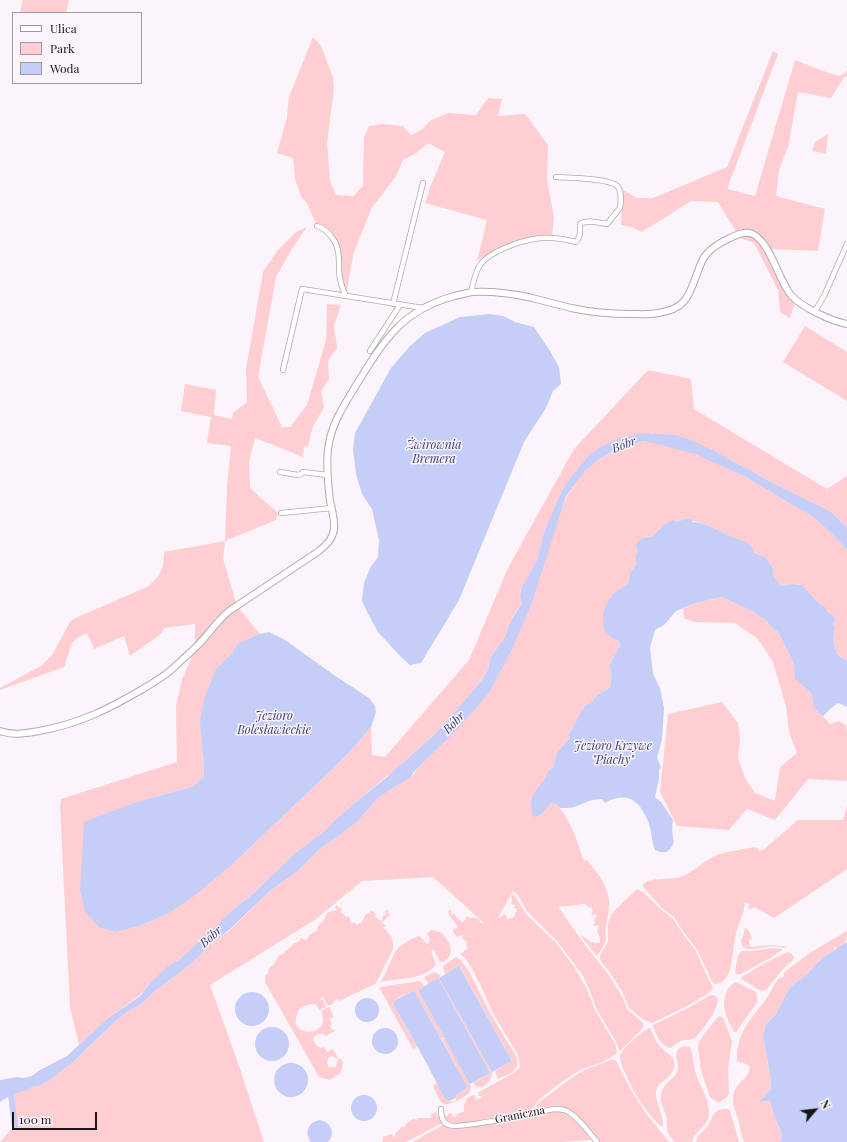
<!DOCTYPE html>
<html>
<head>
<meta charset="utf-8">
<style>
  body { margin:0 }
  #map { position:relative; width:847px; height:1142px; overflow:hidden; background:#fbf4fb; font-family:"Playfair Display",serif }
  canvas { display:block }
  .legend { position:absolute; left:12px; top:12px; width:130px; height:72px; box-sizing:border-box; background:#fbf4fb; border:1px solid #a09ba0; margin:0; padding:5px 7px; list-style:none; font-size:12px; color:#171517 }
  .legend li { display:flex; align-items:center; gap:8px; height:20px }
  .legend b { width:20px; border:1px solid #a09ba0 }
  .north { position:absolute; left:795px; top:1090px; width:40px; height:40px; -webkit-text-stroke:3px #fbf4fb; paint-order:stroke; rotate:62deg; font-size:11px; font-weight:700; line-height:16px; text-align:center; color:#171517 }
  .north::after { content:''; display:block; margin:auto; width:14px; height:18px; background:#171517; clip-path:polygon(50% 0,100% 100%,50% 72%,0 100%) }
  .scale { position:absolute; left:12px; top:1112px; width:85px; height:18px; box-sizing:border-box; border:2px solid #171517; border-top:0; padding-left:5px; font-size:12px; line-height:14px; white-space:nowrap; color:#171517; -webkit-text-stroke:3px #fbf4fb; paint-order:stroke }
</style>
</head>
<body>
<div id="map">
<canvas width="847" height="1142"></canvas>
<ul class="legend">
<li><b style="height:5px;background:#fff"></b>Ulica</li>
<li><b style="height:11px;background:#feced2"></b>Park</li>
<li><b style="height:11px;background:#c5cef7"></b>Woda</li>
</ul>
<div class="north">N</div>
<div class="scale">100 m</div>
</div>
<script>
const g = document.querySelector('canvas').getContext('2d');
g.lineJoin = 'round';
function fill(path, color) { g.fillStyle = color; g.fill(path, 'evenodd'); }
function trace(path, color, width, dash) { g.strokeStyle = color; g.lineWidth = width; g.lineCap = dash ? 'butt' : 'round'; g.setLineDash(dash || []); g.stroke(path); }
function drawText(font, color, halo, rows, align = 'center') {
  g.font = font + ' "Playfair Display",serif'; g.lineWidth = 3; g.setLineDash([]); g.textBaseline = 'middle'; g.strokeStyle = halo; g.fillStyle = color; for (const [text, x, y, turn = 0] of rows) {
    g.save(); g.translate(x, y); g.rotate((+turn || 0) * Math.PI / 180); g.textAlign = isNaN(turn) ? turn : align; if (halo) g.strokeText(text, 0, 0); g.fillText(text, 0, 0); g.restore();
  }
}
const green = new Path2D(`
  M23 0H69L66 13 20 12Z
  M313 37 321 46 333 77 334 89 327 143 330 181 336 195 353 196 363 186 364 137 369 126 383 124 403 126 411 135 421 130 430 121 448 113 476 115 488 98 502 99 498 116 525 114 548 145 547 179 554 218 552 238C525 243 501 246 477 261L487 220 425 203 431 185 445 152 428 143 415 154 403 160 396 176 371 209 353 255 346 296 342 288 338 251 331 238 317 226 307 203 301 197 295 178 293 158 277 153 287 117 289 97Z
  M773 51 778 54 727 189 755 196 795 60 826 72 840 76 847 71V77H844L831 98 798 92 788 147 779 170 776 196 825 209 818 251 771 249 796 298 790 318 780 312 778 290 754 243 740 238 718 202 691 201 642 232 634 228 621 225 623 190 637 198H653L727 167Z
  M828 134 826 154 812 151 815 142Z
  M307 227 293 247 276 277 258 377 282 427H290L307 405 326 340 327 304 341 305 334 326 337 348 328 361 329 379 321 391 324 408 313 426 308 447 304 446 303 457 255 438 249 462 250 488 278 513 276 520 225 541 223 559 237 606 260 634 238 643 232 653 216 669 203 755 204 768 203 778 192 787 143 800 116 932 139 926 166 915 235 862 347 755 371 727 372 755 385 757 469 660 508 568 574 449 648 370 691 379 694 409 827 489 847 476V527L831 512 826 509 783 488 707 448 651 433 590 456 577 470 544 534 537 561 528 578 522 587 520 595 522 602 510 622 505 637 490 658 488 669 482 680 437 732 405 761 356 802 334 821 330 827 321 835 293 855 255 892 230 912 218 925 179 960 162 972 151 982 140 995 108 1018 79 1045 70 1007 60 807 61 799 177 762 176 706 182 679 191 659 195 642V624L164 628 161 634 130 656 124 636 94 649 87 633 77 638 72 643 64 667 0 690V688L41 666 52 655 71 620 149 586 159 575 163 566 164 552 225 541 227 486 231 446 207 443 211 417 181 411 185 384 216 390 214 415 232 419 233 413 247 402 246 369 263 272 277 251 296 232Z
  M805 326 847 352V401L783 362Z
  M645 441 674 447 695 453 748 478 797 508C816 516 833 535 847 550V661L837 654 833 639 835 629 833 624 836 618 828 612 824 607 821 605 810 594 803 585 792 584 781 586 773 575V568L765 557 754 553 742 540 727 535 723 532 702 523 684 519 677 522 662 526 652 537H645L638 552 635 556 636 565 630 573 628 584 614 593 618 640 620 645 609 666C612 674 612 679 610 687L595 697 592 702 585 706 580 713 573 728 568 733 570 738 557 752 553 768 548 771C545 781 536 791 531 800L541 815 551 803 556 804C571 819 577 842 584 861L587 860C599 875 611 888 609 909 609 915 606 921 606 927 605 933 607 939 604 945 602 949 599 952 597 956L580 935 589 940 588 942H594V943H600V938L597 931 599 927 597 925 596 926H594L593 925 595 922 594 920 597 916 595 914 593 915 591 914 593 912 591 907 589 908 585 904 558 907 585 945 608 974 623 998 627 1009 643 1023 644 1026 643 1028 620 1051 615 1040 596 1008 590 991 583 976 573 962 557 941 527 911 518 895 513 891 512 892 527 915 557 944 574 967 587 989 595 1010 615 1044 617 1052 616 1054C610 1058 603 1062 597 1064 592 1066 586 1067 582 1069 571 1075 535 1099 532 1110L463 1124C454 1122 450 1125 443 1117L448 1116V1114L452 1113V1116L455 1117 458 1116 455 1115 462 1112H464V1105L465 1104V1103L467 1098 474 1095 476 1097 475 1099 476 1100 477 1099 482 1098 481 1096H478L479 1092 514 1073 520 1067 518 1055 493 1013 481 986 471 967 466 959 460 954 467 949 468 947 466 946 467 942 462 938 463 937V935L457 937 453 932V929L457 928 458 927 450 916 448 911 450 909 452 911V910L451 915H453V913H454L457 918 458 917 459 920 463 922 466 919V917L469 916V918C474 917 480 917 480 923H484L433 877 362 881 316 919 210 985 237 1060 264 1142H0L14 1126 11 1095 25 1090 32 1087 39 1086 50 1080 81 1055 117 1020 128 1011 140 1005 155 991 191 964 208 947 230 930 270 891 298 871 320 849 356 823 378 798 390 790 410 778 423 763 457 730 480 704 490 690 567 496 586 469 601 458 623 446ZM512 893 513 896 510 897 512 899 511 904 515 905 514 908H516L517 912H515V915L512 918H509V919H507L506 915 503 914V916L498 918Z
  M722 597 754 612 759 617 765 619 771 627 778 632 794 664 796 679 812 694C812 710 821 713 830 724L839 721 846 725 847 731V781L808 779 775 820 747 809 729 830 677 826 660 792 668 714 722 702 738 723 740 739 738 758 745 778 755 793 775 801 780 767 797 753 789 732 786 706 773 662 758 639 735 623 694 622 684 618 683 609 696 603Z
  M847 806V869L774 918 754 907H752L753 909H748L745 928C750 930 751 935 752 940L749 939V940L750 947 772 945 787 947 784 948 773 946 753 949H748L743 947 741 941 744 933 749 904 744 902 745 904 743 913 736 932 731 966C729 974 724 985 714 984L708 974 709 972 707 971 698 951 683 931 674 917 663 909 644 888 643 884C653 877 665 880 676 878 692 875 701 862 715 856 726 851 742 850 754 847L759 849V851L763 850 798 820H843Z
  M637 889 643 892 663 911 673 919 683 934 696 951 707 976 713 988C710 994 704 996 698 999V1000L681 1009 652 1023 644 1020 629 1008 622 991 609 971 602 963 600 958V955L608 942V924L611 915 623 902Z
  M337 905 339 909 342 907 341 912 347 917 349 916 351 923H355L356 925 361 923 366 914 370 913 371 910 376 914 375 916 380 921 383 919 382 917 386 914 385 911 388 909V914H390V916H388L382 923 386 926 383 927C390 934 394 939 393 949L378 979 375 984 339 1001 338 999 334 1001V1003L328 1006 323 997 320 999 321 1000 323 999 325 1003 323 1005 325 1004 326 1007 320 1010 318 1007 315 1004C308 1004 300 1006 297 1014 287 1038 333 1038 321 1011L329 1007 334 1017 329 1019 332 1024 330 1026 332 1030 335 1029V1031L326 1036 323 1034C318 1033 314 1035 313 1040L317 1046 320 1048 324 1047 327 1052 333 1049 338 1058 337 1059 332 1056 328 1058 327 1063 329 1067H335L337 1064V1060L341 1058 343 1063 341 1073 330 1080 319 1077 265 982V976L269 972 268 969 274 964 279 955 284 954 285 950H287L294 943 298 942 301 938 306 940 310 934 317 931 318 926 325 919V917L327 916 326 915 329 912 337 910 335 907Z
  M432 930 440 932 443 934C450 944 456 953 444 962H440L434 950 431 951 436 965C423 980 399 978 381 982L395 952C401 944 410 939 419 936 422 937 424 942 427 944L429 942 430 940 427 933Z
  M847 931C847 940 846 944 838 949L835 947 834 948V950L822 958 807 974 790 987 776 1014 766 1024 763 1037 770 1074 771 1089 760 1102 770 1101 774 1115 782 1137 780 1142H744C742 1137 741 1132 740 1127 738 1114 728 1101 736 1088 741 1080 747 1079 750 1068 748 1063 743 1063 738 1062L737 1061C736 1031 753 1018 768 996 772 989 775 983 780 977L783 978 784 973 786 971 811 952Z
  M773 948 783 949 772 957 741 974H736L735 972 738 955 742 951H752Z
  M788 952 792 954 794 958 793 960 783 969 766 990 761 991 740 978 767 962Z
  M456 957 461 960 470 973 489 1011 517 1058C520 1072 508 1074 498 1079L495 1071 512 1061 460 967 445 974 443 966Z
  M435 972 441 976 439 978 492 1072C492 1079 488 1084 482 1087H477L473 1083 490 1073 438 979 428 984 424 977Z
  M420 981 421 982H422L424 986 418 990 444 1037 441 1039 415 992 413 991 403 996 401 993 402 996 394 1001 393 1004 417 1047 413 1049 380 989V987Z
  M736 982 756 992 758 1001 736 1032H734C727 1019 720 1006 727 991 730 987 731 984 736 982Z
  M711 995C731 995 701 1032 696 1037 691 1041 686 1039 681 1041 677 1043 674 1046 670 1048 660 1046 657 1035 653 1027V1025L688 1008Z
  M720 1016 724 1019 732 1042 728 1068 729 1094 727 1097 720 1102H717L710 1097 701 1071 698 1048 699 1041 716 1019Z
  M649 1028H650C653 1034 655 1040 659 1045 665 1053 681 1059 672 1072 667 1081 656 1082 656 1094 656 1105 664 1116 663 1127 654 1122 637 1098 632 1088 630 1084 629 1080 627 1077 624 1070 620 1063 620 1056 621 1049 643 1031 649 1028Z
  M445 1038 465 1067 471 1088C470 1091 470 1092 468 1094 465 1097 448 1106 444 1104 439 1102 436 1091 433 1087L434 1085 437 1082 445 1099 450 1101 451 1103V1100L452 1102H453V1099V1101H455L454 1099 455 1101 456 1100 455 1098 458 1095V1094L465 1090 467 1086 442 1040Z
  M685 1046 689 1047 691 1049C693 1056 693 1064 695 1071 699 1085 713 1104 708 1119 704 1128 694 1132 692 1142H674C672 1138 669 1135 667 1131 666 1127 667 1123 667 1119 665 1109 657 1099 663 1089 666 1082 674 1079 677 1072 681 1062 669 1050 685 1046Z
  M613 1059 616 1061 631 1090 648 1116 669 1142H599C590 1132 573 1107 560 1106 552 1105 543 1108 535 1109L538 1103 576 1075 585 1070Z
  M723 1109H728L730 1111 739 1142H696C697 1134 705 1131 709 1124 711 1121 712 1116 715 1113 717 1110 720 1110 723 1109Z
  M552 1111C556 1111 560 1111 564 1113 574 1117 585 1131 591 1140L560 1142H412L443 1125 448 1128H460Z
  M436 1112 442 1122V1123L410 1140 405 1142H382L383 1137 392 1134 394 1138 396 1133 402 1127H405L406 1124 413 1119 417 1120 418 1118H431V1114Z`);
const water = new Path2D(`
  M490 314 503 316 515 322 534 327 550 351 559 367 561 384 553 391 546 408 524 442 459 600 421 663 410 665 400 656 378 632 368 614 362 601 364 583 370 568 378 557 379 540 372 509 362 494 356 474 353 450 355 433 391 368 410 346 425 333 460 317Z
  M644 433 675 435 688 439 708 448 777 485 826 509 831 512 847 527V550C833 535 816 516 797 508L748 478 695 454 649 442 645 441 622 446 601 458 586 470 566 496 532 603 514 645 491 690 480 704 457 730 423 763 413 773 410 778 390 790 378 798 356 823 320 849 298 871 270 891 230 929 208 947 191 964 155 991 140 1005 128 1011 117 1020 73 1062 50 1080 39 1086 32 1087 27 1090 11 1095 0 1102V1080L17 1077 23 1078 32 1076 40 1070 67 1056 108 1018 140 996 151 982 168 966 179 960 217 925 230 912 255 892 293 855 327 829 334 821 356 802 387 777 396 768 405 761 437 732 482 680 488 669 490 658 505 637 510 622 522 603 520 595 522 587 537 560 544 533 553 511 565 485 589 455 602 446 622 437Z
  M684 519H691L693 522 702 523 723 532 727 535 742 540 751 545 754 553 765 557 773 568V575L781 586 792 584 803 585 810 594 821 605 824 606 828 612 836 618 833 624 835 629 833 639 837 654 847 661V707L838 703 830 709 823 716C815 710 812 705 812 694L795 679 794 664 778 632 771 627 765 619 759 617 754 612 722 597 696 603 676 611 664 625 655 630 650 648 653 674 660 688 664 708 662 740 657 758 661 767 659 770V779L655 797 661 802 673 820C672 824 672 838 674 841 671 852 664 855 655 850 651 840 652 829 647 819 638 798 625 792 605 803L602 799C592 799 586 802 577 806 572 808 566 808 560 808L556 804 551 803 541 815 535 817 532 814C527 791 542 789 548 771L553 768 557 752 570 738 568 734 573 728 580 713 585 706 592 702 595 697 610 687C612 679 612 674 609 666L620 645 618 640 613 639 604 630 603 614 607 603 614 593 628 584 630 573 636 565 635 556 638 552 636 544C641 538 644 537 652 537L662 526 673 520 677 522Z
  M269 632 285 640 334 675 369 698 375 706 376 712 371 727 347 755 235 862 194 896 166 915 139 926 116 932 99 927 85 912 80 890 84 822 101 815 143 800 192 787 203 778 204 768 200 721 205 696 216 669 232 653 238 643 260 634Z
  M847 942V1142H780L782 1136 774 1115 770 1101 759 1102 771 1089 770 1074 763 1037 766 1024 776 1014 790 987 807 974 822 958Z
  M459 966 512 1061 492 1072 439 978Z
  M438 978 490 1073 470 1084 418 990Z
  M413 991 415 992 467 1086 466 1089 458 1094 455 1098 450 1101 445 1099 427 1064 393 1004 394 1001Z
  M235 1009a17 17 0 1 1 34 0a17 17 0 1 1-34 0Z
  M355 1010a12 12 0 1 1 24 0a12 12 0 1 1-24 0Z
  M255 1044a17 17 0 1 1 34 0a17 17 0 1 1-34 0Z
  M372 1041a13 13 0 1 1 26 0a13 13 0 1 1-26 0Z
  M274 1080a17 17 0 1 1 34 0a17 17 0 1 1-34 0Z
  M351 1108a13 13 0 1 1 26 0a13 13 0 1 1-26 0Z
  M320 1120C331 1122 336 1133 328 1142H311C304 1133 308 1122 320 1120Z`);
const canal = new Path2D(`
  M11 1095 15 1126`);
const minor = new Path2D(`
  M317 226C327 229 337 241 338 252 340 260 338 269 340 278 341 285 343 290 346 296
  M471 292C473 283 475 273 480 265 492 249 532 236 551 238 560 238 568 240 576 242 581 237 580 231 580 224 587 219 599 223 607 224L620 208C621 201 622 193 618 187 612 178 568 178 556 177
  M393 304 423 183
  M815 311 824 296 847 244
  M370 351 400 305
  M283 370 302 289 423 308
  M280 472 298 475 301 474 303 472 327 475
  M281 513 332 508
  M441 1109C441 1116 442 1123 449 1125 458 1130 538 1112 554 1109 558 1109 563 1109 567 1111 579 1118 588 1131 597 1142`);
const tertiary = new Path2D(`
  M0 731C13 736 27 733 39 731 78 724 107 710 141 690 151 684 162 678 171 670 181 661 191 652 200 643 210 632 218 620 229 611L319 551C326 545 333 539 334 529 335 520 332 510 330 501 328 484 326 467 328 450 330 428 341 410 352 392 366 369 380 345 398 327 414 311 433 302 454 296 460 295 466 293 473 292 491 291 518 294 536 299 548 302 559 305 571 308 590 312 610 314 630 314 639 314 649 315 658 313 687 309 689 295 698 271 700 266 702 260 705 256 711 248 721 242 730 238 736 235 743 232 750 233 770 239 778 280 791 295 801 307 831 321 847 324`);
const streetNames = [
  ["Graniczna",520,1115,-11]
];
const waterNames = [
  ["Żwirownia",434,445],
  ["Bremera",434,459],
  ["Bóbr",624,445,-21],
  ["Jezioro",274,716],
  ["Bolesławieckie",274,730],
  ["Bóbr",454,723,-47],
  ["Jezioro Krzywe",613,746],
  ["\"Piachy\"",613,760],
  ["Bóbr",211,937,-41]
];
fill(green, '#feced2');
fill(water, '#c5cef7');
trace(canal, '#c5cef7', 6);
trace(minor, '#b0aab0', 6);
trace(tertiary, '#b0aab0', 8);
trace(minor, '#fff', 4.5);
trace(tertiary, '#fff', 6);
drawText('11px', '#171517', '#fbf4fb', streetNames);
drawText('italic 12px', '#363e7b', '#fbf4fb', waterNames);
</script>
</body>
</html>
